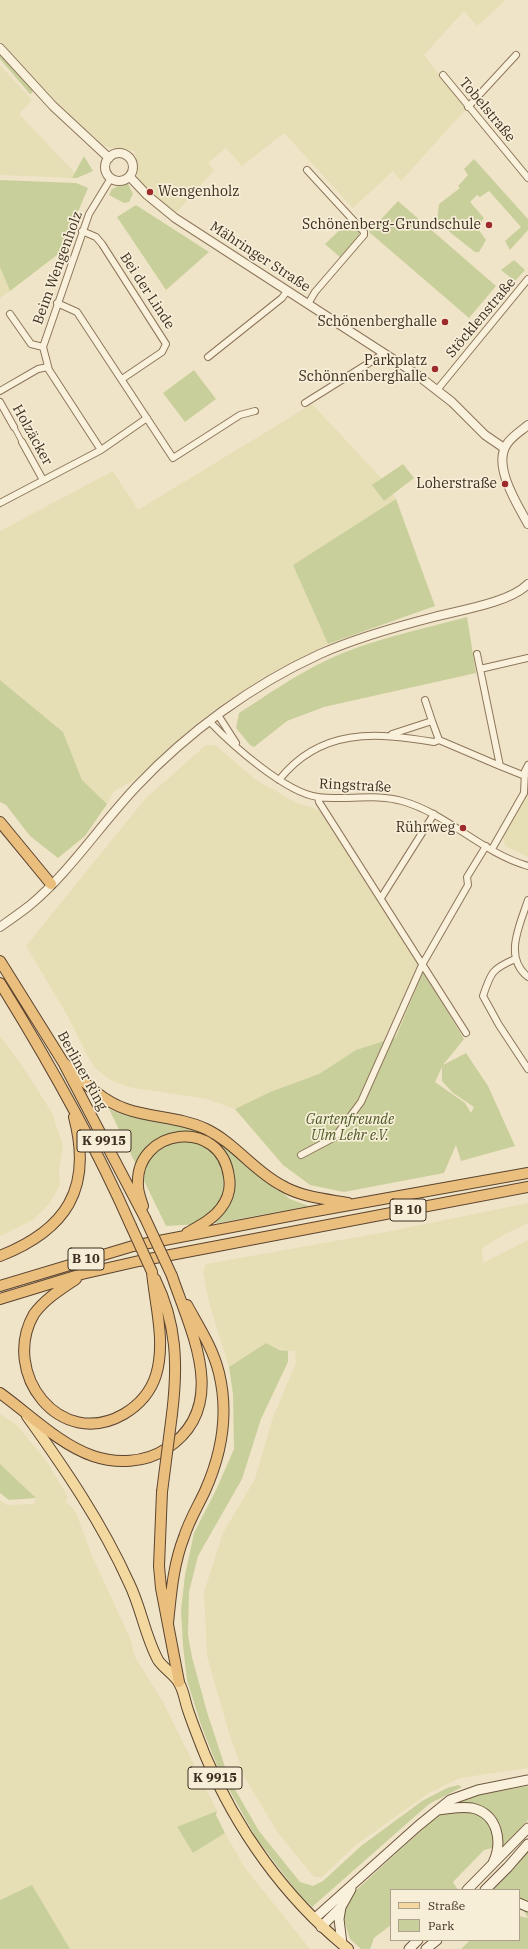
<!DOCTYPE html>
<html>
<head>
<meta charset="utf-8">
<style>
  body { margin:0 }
  #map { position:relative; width:528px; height:1949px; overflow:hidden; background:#f0e4c8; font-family:"IBM Plex Serif",serif }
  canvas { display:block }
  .legend { position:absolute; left:390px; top:1889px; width:130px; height:52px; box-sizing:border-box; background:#f7eed8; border:1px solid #ada18e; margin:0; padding:5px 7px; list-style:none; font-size:12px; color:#3d2e20 }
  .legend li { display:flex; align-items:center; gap:8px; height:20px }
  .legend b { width:20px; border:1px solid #ada18e }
</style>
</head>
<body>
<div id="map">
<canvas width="528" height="1949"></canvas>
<ul class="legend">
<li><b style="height:5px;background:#f3d9a0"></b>Straße</li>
<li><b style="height:11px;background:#c9cf9b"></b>Park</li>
</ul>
</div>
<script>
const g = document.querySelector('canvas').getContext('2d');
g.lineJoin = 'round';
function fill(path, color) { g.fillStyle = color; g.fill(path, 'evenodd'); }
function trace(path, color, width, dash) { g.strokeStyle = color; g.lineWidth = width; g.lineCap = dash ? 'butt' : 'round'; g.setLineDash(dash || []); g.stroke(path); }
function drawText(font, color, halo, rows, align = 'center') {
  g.font = font + ' "IBM Plex Serif",serif'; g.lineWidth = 3.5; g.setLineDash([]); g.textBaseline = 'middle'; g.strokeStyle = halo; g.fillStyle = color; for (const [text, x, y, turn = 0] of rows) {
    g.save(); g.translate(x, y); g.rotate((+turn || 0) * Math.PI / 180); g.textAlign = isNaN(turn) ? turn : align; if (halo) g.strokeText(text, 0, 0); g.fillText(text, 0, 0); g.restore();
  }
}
const farmland = new Path2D(`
  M0 0H506L477 26 464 11 424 55 466 109 401 181 393 171 353 208 284 133 242 166 226 148 208 163 214 170 175 214 137 178 135 151 106 147 75 120 25 71 2 43 0 41Z
  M0 65 32 100 19 114 75 173 72 178 0 175Z
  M0 267 10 291 0 298Z
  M312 404 383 480 396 499 293 565 328 644 262 678 217 708 190 729 135 780 114 791 107 804 82 780 63 732 0 680V531L113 471 138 510Z
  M206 745H215L256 780 295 802 319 810 423 971 396 1037 356 1050 319 1074 270 1092 235 1109 207 1099 128 1087 111 1080 96 1069 86 1053 66 1013 26 946 145 799Z
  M527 782 528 783V857L505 846 503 837 526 794Z
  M0 1036 23 1067 52 1113 63 1146 59 1170 60 1185 49 1204 33 1220 0 1236Z
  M528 1203V1223L505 1234 482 1248 483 1263 528 1240V1768L460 1778 429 1793 357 1844 322 1877H314L278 1833 245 1778 229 1733 207 1656 204 1592 223 1533 255 1479 273 1417 296 1363 295 1351H286L266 1343 229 1367 210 1306 203 1272 206 1264 391 1231Z
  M0 1414 17 1425 47 1462 68 1497 65 1502 71 1506 77 1515 92 1556 130 1638 135 1657 163 1702 217 1811 177 1828 193 1853 225 1833 245 1868 310 1949H70L32 1886 0 1900V1500L7 1505 34 1504 36 1498 0 1464Z`);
const green = new Path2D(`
  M0 52 33 89 32 93 30 94 0 59Z
  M84 156 93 171 77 178H72Z
  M474 159 528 219V230L510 250 505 241 521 227 489 191 480 197 477 195 470 202 484 218 482 220V226L479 230 486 240 479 252H475L437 222 439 204 460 188 458 186 468 175 464 169Z
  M0 180 76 183 88 188 61 252 10 291 0 267Z
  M122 184H128L133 194 129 202 124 203 109 195 112 189Z
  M398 201 496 286 469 318 369 232Z
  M136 205 209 252 166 290 117 217Z
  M350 220 359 229V236L341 258 325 244Z
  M514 260 525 270 515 281 501 270Z
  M194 370 216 399 185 422 163 393Z
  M403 464 414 478 384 501 372 485Z
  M396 499 435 606 328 644 293 565Z
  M467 617 476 673 324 707 287 721 254 747 250 745 236 728 239 713C267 695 294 676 325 661 369 640 419 630 467 617Z
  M0 680 63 732 82 780 107 804 85 836 58 858 30 836 6 805 0 802Z
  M423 971 464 1039 443 1065 466 1053 488 1086 515 1146 461 1161 456 1145 444 1173 344 1192 310 1185 283 1165 235 1109 270 1092 319 1074 356 1050 396 1037ZM442 1067V1081L453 1093 474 1107 471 1113 465 1103 435 1082Z
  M109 1109 126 1116 196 1129 231 1151 290 1199 309 1206 218 1223 166 1226Z
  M266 1343 280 1350 288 1351V1362L261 1419 242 1479 198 1556 189 1592 188 1635 192 1657 207 1712 229 1779 259 1831 300 1882 313 1886 323 1881 361 1846 422 1801 447 1788 458 1785 462 1787 429 1804 312 1907 297 1892 256 1838 220 1773 201 1725 187 1680 183 1646 181 1610 185 1575 194 1533 216 1490 234 1449 233 1394 229 1367Z
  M0 1464 36 1498 9 1500 0 1493Z
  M528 1786V1820L505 1845 484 1850 453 1882 458 1890H391V1925L374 1938 370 1949H361L350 1939 343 1916 352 1894 437 1816 474 1795Z
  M217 1811 216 1815 225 1833 193 1853 177 1827Z
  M528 1850V1949H461L470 1940H519V1916L528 1918 524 1911 519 1909V1890H492Z
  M32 1885 70 1949H0V1900Z`);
const pedestrian = new Path2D(`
  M14 427 22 442`);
const minor = new Path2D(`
  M443 75 528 178
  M468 107 516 55
  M307 170 364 232V235L315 292 308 304
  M82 231 96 237 102 244 166 344 162 352 122 379
  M57 303 77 312 173 458 240 415 255 411
  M10 314 31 344 43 347
  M208 357 282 298 287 291
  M437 390 528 279
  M0 391 38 369 48 367
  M0 402 14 427
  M305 403 380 356 382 351
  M22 442 43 480
  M101 450 49 370 43 347 89 214 111 178
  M0 503 101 450 147 418
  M477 654 500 766 525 776
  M480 669 528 658
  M425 700 432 721
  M218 715 236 743
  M210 722C232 745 286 793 318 797 345 801 375 793 402 801 448 814 482 853 528 866
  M392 734 432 721 439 740
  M279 780C320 728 375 732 434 742L439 740 500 766
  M318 797 319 802 466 1033
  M492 849 524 793 525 771 528 765
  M381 898 434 814
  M528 900C520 925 503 957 528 977
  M515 959C492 969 491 972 483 996L499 1025 528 1069
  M301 1155 335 1137 361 1102 422 965 468 885 467 877 486 846`);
const tertiary = new Path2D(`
  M0 48 53 106 109 158
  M105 167a14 14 0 1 1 28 0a14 14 0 1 1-28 0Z
  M130 177 147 195 175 218 416 374 452 402 485 435 504 448
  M528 425C521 431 512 436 507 444 492 465 517 504 528 524
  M0 927C10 920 20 913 29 906 70 872 100 825 137 786 188 732 252 685 320 654 356 638 395 627 434 617 460 610 509 603 528 584`);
const secondary = new Path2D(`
  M438 1810C449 1809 461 1806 472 1808 498 1814 503 1842 493 1863
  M467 1890 528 1828
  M485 1890 508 1867 528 1844
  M519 1903 528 1907
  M341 1907 339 1919 342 1944
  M314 1919 418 1826 450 1800 478 1790 528 1780
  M321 1927 341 1907 351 1889
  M409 1949 418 1940
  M426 1949 437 1940`);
const primary = new Path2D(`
  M27 1416C65 1469 102 1523 129 1583 141 1607 145 1636 158 1660 164 1669 175 1675 179 1683 184 1691 185 1702 188 1710 193 1725 199 1740 205 1755 236 1829 285 1898 348 1949`);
const trunk = new Path2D(`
  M0 822 51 884
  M0 961 63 1062 145 1218
  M0 983C49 1062 94 1142 131 1226
  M63 1062C82 1080 100 1100 126 1109 151 1118 181 1117 206 1129 235 1143 253 1170 281 1185 301 1197 325 1199 348 1203
  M143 1206C141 1200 138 1192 138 1186 134 1128 221 1116 229 1177 231 1188 228 1199 221 1208 213 1219 199 1226 187 1233
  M0 1256C66 1230 93 1189 74 1117
  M76 1279C61 1289 45 1299 34 1314 0 1373 60 1451 124 1414 139 1405 151 1391 156 1375 166 1342 155 1305 152 1272
  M155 1279C177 1324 178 1365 172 1414
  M0 1286 133 1246 305 1213 528 1173
  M0 1299 82 1274 139 1261 528 1187
  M0 1393C28 1413 60 1445 93 1456 116 1464 145 1463 166 1449 231 1407 191 1332 172 1276
  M162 1492 159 1566 161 1588 179 1682
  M168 1623C171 1595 173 1565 184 1537 189 1521 198 1506 205 1491 222 1453 229 1414 219 1373 213 1348 199 1327 187 1305`);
const trunkBridge = new Path2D(`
  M145 1218 172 1276
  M131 1226 152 1272
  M162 1492 172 1414`);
const markers = [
  [150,192,4,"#9e2a2b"],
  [489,225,4,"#9e2a2b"],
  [445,322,4,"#9e2a2b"],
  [435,369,4,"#9e2a2b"],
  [505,484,4,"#9e2a2b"],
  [463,828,4,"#9e2a2b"]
];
const shields = [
  [104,1141,54],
  [408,1210,36],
  [86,1259,36],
  [215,1778,54]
];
const shieldNames = [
  ["K 9915",104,1141],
  ["B 10",408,1210],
  ["B 10",86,1259],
  ["K 9915",215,1778]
];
const streetNames = [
  ["Tobelstraße",487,110,50],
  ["Mähringer Straße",260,257,33],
  ["Beim Wengenholz",58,268,-70],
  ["Bei der Linde",147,291,57],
  ["Stöcklenstraße",481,318,-50],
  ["Holzäcker",32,435,61],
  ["Ringstraße",355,786,3],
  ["Berliner Ring",82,1071,61]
];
const poiNames = [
  ["Wengenholz",158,192,"left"],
  ["Schönenberg-Grundschule",481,225],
  ["Schönenberghalle",437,322],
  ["Parkplatz",427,361],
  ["Schönnenberghalle",427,377],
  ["Loherstraße",497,484],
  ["Rührweg",455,828]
];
const parkNames = [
  ["Gartenfreunde",350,1120],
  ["Ulm Lehr e.V.",350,1136]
];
fill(farmland, '#e6deb5');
fill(green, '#c9cf9b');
trace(pedestrian, '#8d765c', 6);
trace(minor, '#8d765c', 8);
trace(tertiary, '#8d765c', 10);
trace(secondary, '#6f573f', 11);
trace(primary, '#5b4430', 12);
trace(trunk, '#5b4430', 12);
trace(pedestrian, '#faf1dc', 4.5);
trace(minor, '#faf1dc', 6);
trace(tertiary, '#faf1dc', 8);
trace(secondary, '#faf1dc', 9);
trace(primary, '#f3d9a0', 10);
trace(trunk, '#eabe7c', 10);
trace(trunkBridge, '#5b4430', 12, []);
trace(trunkBridge, '#eabe7c', 10);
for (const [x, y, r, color] of markers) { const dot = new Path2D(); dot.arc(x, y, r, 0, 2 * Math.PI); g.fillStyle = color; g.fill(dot); trace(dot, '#f7eed8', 1.5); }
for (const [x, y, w] of shields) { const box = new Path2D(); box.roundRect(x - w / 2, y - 11, w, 22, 3); g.fillStyle = '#f7eed8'; g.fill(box); trace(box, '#3d2e20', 1); }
drawText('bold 13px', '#3d2e20', null, shieldNames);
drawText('14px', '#3d2e20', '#f7eed8', streetNames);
drawText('14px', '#3d2e20', '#f7eed8', poiNames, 'right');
drawText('italic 14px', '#4d5a26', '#f7eed8', parkNames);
</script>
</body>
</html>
